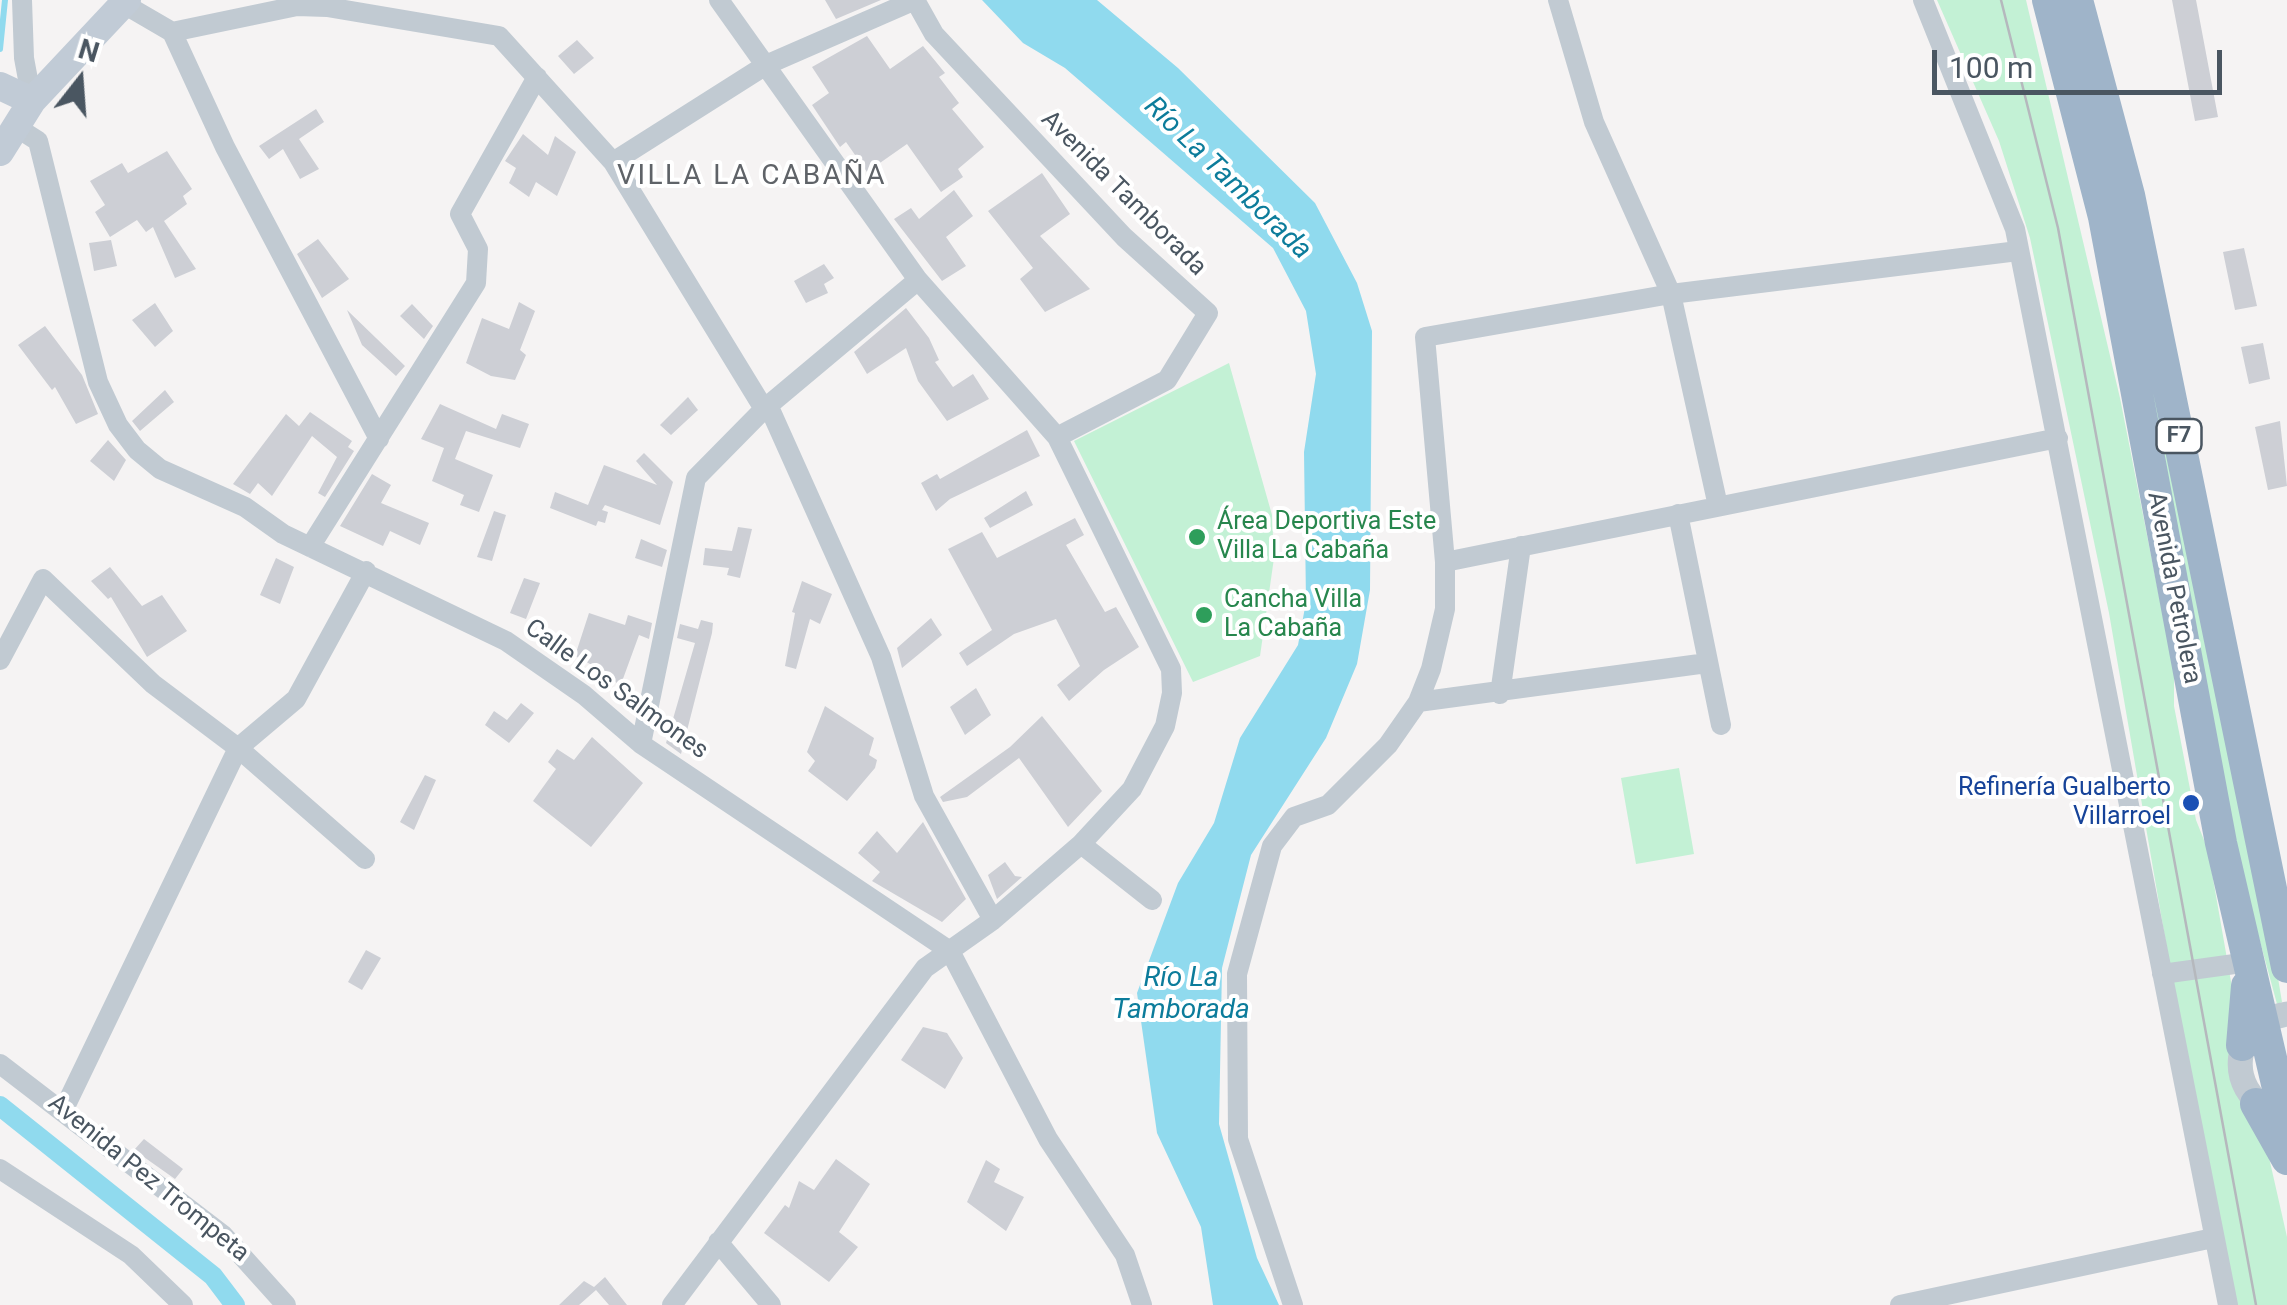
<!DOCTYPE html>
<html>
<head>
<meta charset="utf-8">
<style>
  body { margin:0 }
  #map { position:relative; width:2287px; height:1305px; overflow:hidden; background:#f5f3f3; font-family:Roboto,sans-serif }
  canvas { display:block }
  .north { position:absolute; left:30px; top:30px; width:100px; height:100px; -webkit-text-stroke:8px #fff; paint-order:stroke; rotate:17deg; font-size:28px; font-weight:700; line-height:40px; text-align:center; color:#4a5661 }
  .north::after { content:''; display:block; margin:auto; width:35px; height:45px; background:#4a5661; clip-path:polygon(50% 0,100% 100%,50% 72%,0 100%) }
  .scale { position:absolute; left:1932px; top:50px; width:290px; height:45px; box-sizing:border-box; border:5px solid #4a5661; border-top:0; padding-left:12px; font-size:30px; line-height:35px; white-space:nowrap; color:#4a5661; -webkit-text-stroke:8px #fff; paint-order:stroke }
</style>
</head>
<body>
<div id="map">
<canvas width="2287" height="1305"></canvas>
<div class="north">N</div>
<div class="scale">100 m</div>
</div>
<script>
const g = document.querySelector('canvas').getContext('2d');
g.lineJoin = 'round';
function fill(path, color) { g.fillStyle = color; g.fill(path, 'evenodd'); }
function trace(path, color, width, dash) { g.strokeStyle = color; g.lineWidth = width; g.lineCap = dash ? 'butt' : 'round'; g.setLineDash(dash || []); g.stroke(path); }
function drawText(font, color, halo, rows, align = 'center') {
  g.font = font + ' Roboto,sans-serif'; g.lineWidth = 8; g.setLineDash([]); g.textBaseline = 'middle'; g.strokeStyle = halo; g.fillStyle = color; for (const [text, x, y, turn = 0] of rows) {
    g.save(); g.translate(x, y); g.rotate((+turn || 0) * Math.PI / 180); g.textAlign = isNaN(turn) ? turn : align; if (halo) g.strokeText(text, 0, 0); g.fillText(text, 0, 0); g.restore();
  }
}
const green = new Path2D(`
  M1937 0H2026L2120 398 2174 672V706L2196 820 2208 850 2237 1016 2287 1237V1305H2235L2179 1019 2109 613 2030 238 1999 141Z
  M2067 0 2260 870 2282 1002 2277 1004 2243 879Z
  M1229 363 1272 515 1274 558 1260 656 1193 682 1074 441Z
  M1679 768 1694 854 1636 864 1621 778Z`);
const water = new Path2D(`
  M982 0H1097L1178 68 1315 203 1357 283 1372 331 1370 590 1357 664 1326 738 1251 855 1222 968 1219 1124 1257 1258 1279 1305H1213L1201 1227 1157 1133 1137 993 1178 883 1214 823 1240 738 1298 645 1306 602 1304 452 1316 374 1306 311 1273 248 1065 68 1023 43Z`);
const stream = new Path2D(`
  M0 49 5 0`);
const canal = new Path2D(`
  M0 1106 213 1276 235 1305`);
const building = new Path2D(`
  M825 0H881L836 19Z
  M2172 0H2196L2218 117 2195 121Z
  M867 36 890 69 923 46 945 73 939 77 959 103 952 109 984 147 958 169 963 177 941 192 907 144 867 172 846 142 840 147 812 105 829 93 812 67Z
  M577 40 594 58 574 74 558 56Z
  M316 109 324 122 299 139 319 169 300 179 283 149 269 159 259 146Z
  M523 134 548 155 555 136 576 152 557 196 536 182 529 197 509 183 516 168 505 161Z
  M167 151 192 189 183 196 187 204 164 221 196 269 175 278 153 227 146 232 137 220 110 237 95 212 105 205 90 181 122 163 128 173Z
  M1042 173 1070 214 1040 236 1090 289 1045 312 1020 279 1033 268 988 211Z
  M954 190 973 216 946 237 966 266 942 281 894 219 911 208 919 219Z
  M318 239 349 279 322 298 297 254Z
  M111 240 117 266 94 271 89 243Z
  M2244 248 2257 306 2235 310 2223 252Z
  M824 264 834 278 824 284 828 293 806 303 794 281Z
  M519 302 535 311 520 350 526 355 515 380 491 376 466 363 482 318 509 329Z
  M155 303 173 331 155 347 132 320Z
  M412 304 433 326 424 339 400 316Z
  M906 308 929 338 939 360 935 362 953 387 973 374 989 399 947 421 918 381 906 348 867 374 854 352Z
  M347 310 405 366 396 376 362 345Z
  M45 326 82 375 98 414 76 424 55 387 52 390 18 345Z
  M2263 343 2270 379 2249 384 2241 347Z
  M165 390 174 402 140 431 132 421Z
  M688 397 698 410 671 435 660 425Z
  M440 404 496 429 502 414 529 424 520 448 466 431 455 459 493 475 479 512 460 505 464 495 432 481 444 448 421 439Z
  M310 412 352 441 348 447 354 451 325 497 318 493 337 457 312 436 272 496 258 483 250 494 233 484 286 414 299 426Z
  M2280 421 2287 486 2268 490 2255 427Z
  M1027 430 1040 456 950 499 936 511 921 483 937 474 940 479Z
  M108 440 126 460 114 481 90 461Z
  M644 453 673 482 660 525 605 505 602 510 608 512 605 523 598 521 596 526 550 508 555 492 588 505 604 465 657 485 636 461Z
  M372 474 391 485 381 503 429 523 420 545 390 531 383 546 340 526Z
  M1026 491 1033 505 990 528 984 518Z
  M494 511 506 515 492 561 477 557Z
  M1075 518 1084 535 1066 545 1105 612 1116 607 1139 647 1104 670 1069 701 1057 685 1080 666 1056 619 1014 634 967 666 959 653 992 630 948 549 982 532 997 558Z
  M738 527 752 529 740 578 727 575 729 568 703 565 705 548 732 551Z
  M641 539 667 550 662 567 635 558Z
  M276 558 294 567 280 604 260 595Z
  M110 567 142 606 162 595 187 631 147 657 111 597 108 599 91 581Z
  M524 578 540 583 526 619 510 613Z
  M802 581 832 594 820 624 810 619 796 669 785 666 795 613 792 612Z
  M589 613 625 625 628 615 652 623 649 639 639 635 620 687 609 674 575 656Z
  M931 618 942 635 902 668 897 648Z
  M701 620 713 623 712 633 681 754 666 743 695 643 677 638 680 624 698 629Z
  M976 688 991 715 965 735 950 707Z
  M521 703 534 713 509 743 485 725 494 711 507 720Z
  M825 706 874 738 869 755 877 760 875 768 847 801 808 771 815 761 807 752Z
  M1042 716 1102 791 1068 827 1019 758 967 797 943 802 940 797 1010 747Z
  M592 737 643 783 591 847 533 801 556 769 548 762 557 749 574 760Z
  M425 775 436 780 414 830 400 822Z
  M923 822 966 899 942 922 872 881 880 872 858 853 877 831 897 853Z
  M1005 862 1015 876 1022 877 997 899 988 875Z
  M366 950 381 958 362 990 348 982Z
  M923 1027 947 1033 963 1058 945 1089 901 1060Z
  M144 1139 183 1169 175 1179 134 1150Z
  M836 1159 870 1184 839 1232 858 1247 829 1282 764 1233 785 1205 789 1208 799 1181 814 1190Z
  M986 1160 1000 1169 994 1182 1024 1197 1006 1231 967 1202Z
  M605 1277 627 1305H609L596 1290 579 1305H559L584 1281 594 1287Z`);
const minor = new Path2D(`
  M22 0 24 58 32 101
  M1558 0 1594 122 1671 294 1718 506
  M1923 0 2015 229 2228 1305
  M124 4 172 32 225 147 379 439
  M172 32 297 6 327 7 499 36 613 162 764 409
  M16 127 38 141 98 382 118 425 137 450 160 469 245 507 283 534 506 641 584 695 641 744 950 951 1048 1139 1125 1255 1142 1305
  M613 162 766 65 915 0 934 34 1124 237 1208 313 1167 380 1057 437
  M769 407 881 657 924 796 993 920
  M1678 514 1721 725
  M310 547 476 283 478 249 460 214 537 77
  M1445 562 2058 438
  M0 660 43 579 153 684 238 748 365 859
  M1500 694 1521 546
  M1418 702 1707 663
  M641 744 696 478 764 409 918 280
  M1081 844 1152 900
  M2162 974 2249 962
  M0 1064 223 1235 286 1305
  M64 1109 238 748 296 699 366 571
  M0 1169 131 1255 183 1305
  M718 1242 771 1305
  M672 1305 925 968 993 920 1081 844 1132 789 1165 726 1172 693 1171 669 1057 437 918 280 719 0
  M1293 1305 1238 1139 1237 974 1272 846 1294 817 1328 805 1388 745 1418 702 1431 669 1445 609V562L1425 337 1671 294 2018 251
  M1900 1305 2213 1238`);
const tertiary = new Path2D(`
  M2273 1113C2224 1089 2231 1022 2287 1014`);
const secondary = new Path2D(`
  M0 86 32 101
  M0 152 32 101 127 0`);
const trunk = new Path2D(`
  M2048 0 2104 217 2221 843 2287 1127
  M2077 0 2129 195 2287 967
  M2242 1045 2247 986
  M2256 1104 2287 1159`);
const tram = new Path2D(`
  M2001 0 2058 228 2256 1305`);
const markers = [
  [1197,537,10,"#2e9e5b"],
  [1204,615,10,"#2e9e5b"],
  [2191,803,10,"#1a4fb4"]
];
const shields = [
  [2179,436,45]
];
const shieldNames = [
  ["F7",2179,436]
];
const streetNames = [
  ["Avenida Tamborada",1123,194,45],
  ["Avenida Petrolera",2173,588,79],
  ["Calle Los Salmones",616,690,36],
  ["Avenida Pez Trompeta",148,1179,39]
];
const leisureNames = [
  ["Área Deportiva Este",1217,523],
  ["Villa La Cabaña",1217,552],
  ["Cancha Villa",1224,601],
  ["La Cabaña",1224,630]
];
const transitNames = [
  ["Refinería Gualberto",2171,789],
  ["Villarroel",2171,818]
];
const neighbourhoodNames = [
  ["VILLA LA CABAÑA",752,177]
];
const waterNames = [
  ["Río La Tamborada",1227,179,44],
  ["Río La",1181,979],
  ["Tamborada",1181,1011]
];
fill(green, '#c3f1d5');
fill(water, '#90daee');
trace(stream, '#90daee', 6);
trace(canal, '#90daee', 20);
fill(building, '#cdcfd5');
trace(minor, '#c1cad2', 20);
trace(tertiary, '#c1cad2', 25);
trace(secondary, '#c1cbd6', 28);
trace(trunk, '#9fb4c9', 32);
trace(tram, '#b5b8bd', 2.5);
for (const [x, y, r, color] of markers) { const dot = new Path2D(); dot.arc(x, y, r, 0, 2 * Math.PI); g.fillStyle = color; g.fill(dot); trace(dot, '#fff', 4); }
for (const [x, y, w] of shields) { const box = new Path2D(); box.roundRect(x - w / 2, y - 17, w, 34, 8); g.fillStyle = '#fff'; g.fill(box); trace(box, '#4a5661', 2.5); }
drawText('bold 22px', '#4a5661', null, shieldNames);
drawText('25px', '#4a5661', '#fff', streetNames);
drawText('25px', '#27864d', '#fff', leisureNames, 'left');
drawText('25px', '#164399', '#fff', transitNames, 'right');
g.letterSpacing = '2.5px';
drawText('28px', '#5f6368', '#fff', neighbourhoodNames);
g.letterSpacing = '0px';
drawText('italic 28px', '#0c7c9b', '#fff', waterNames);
</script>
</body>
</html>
